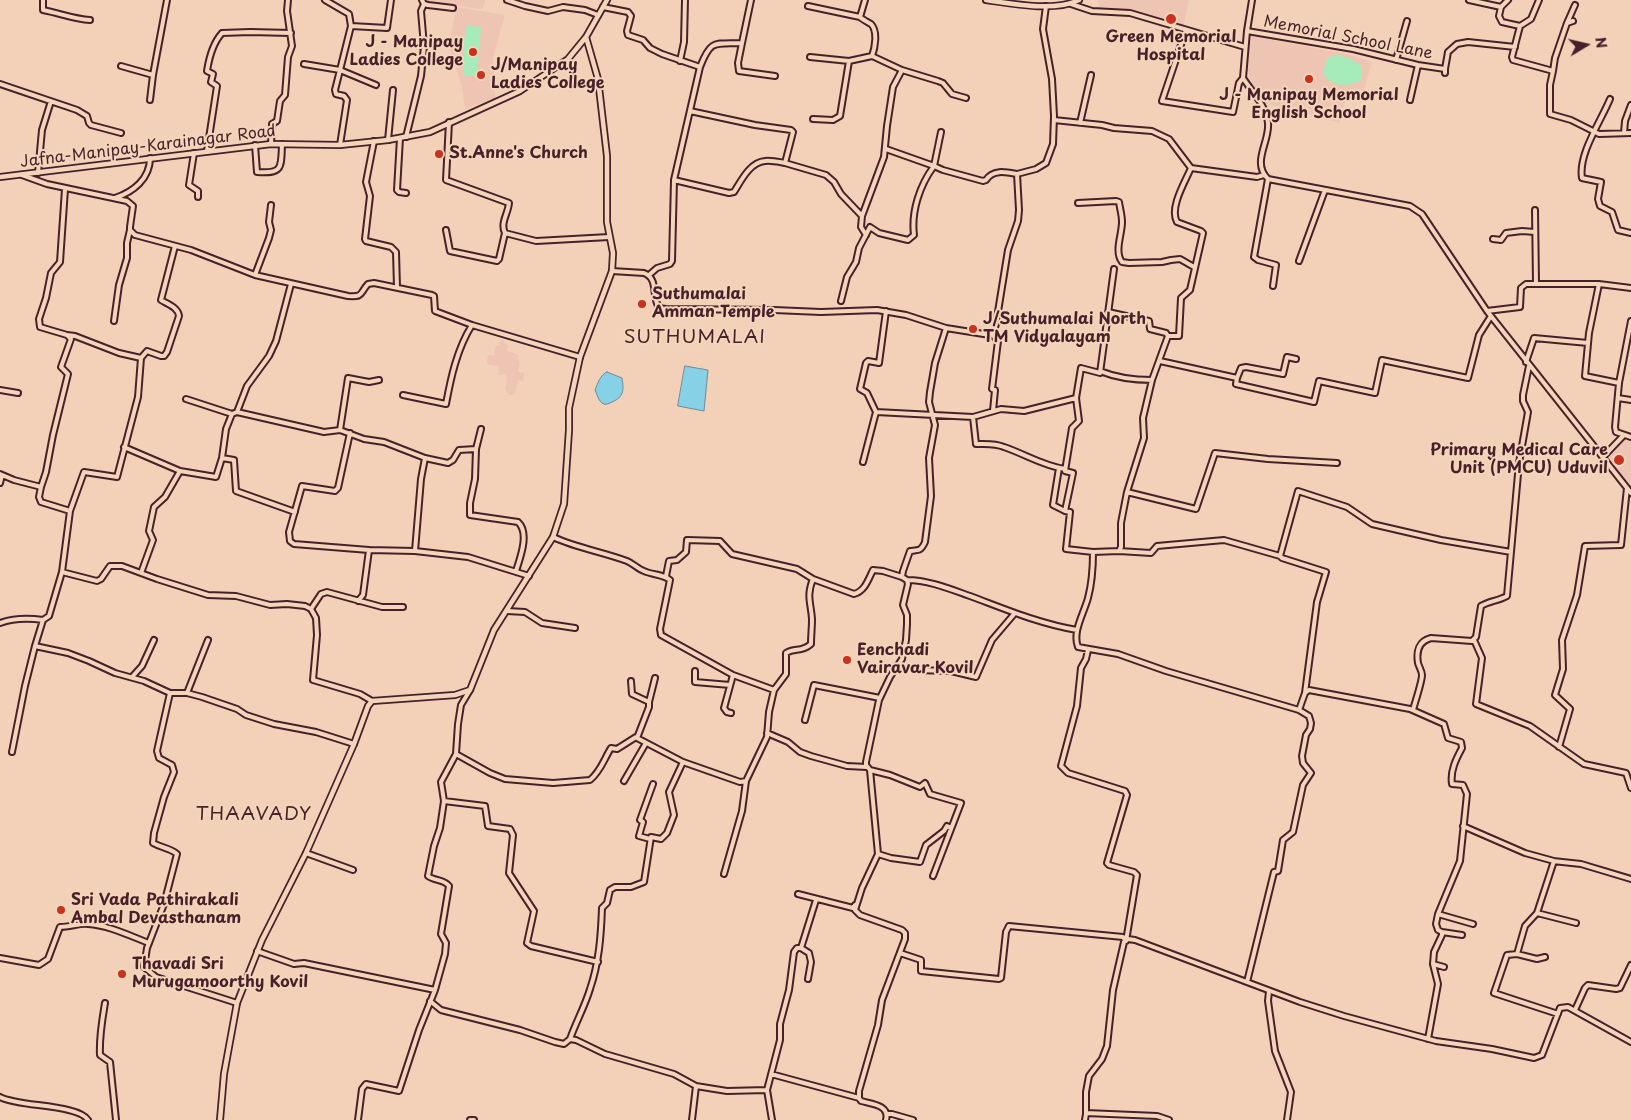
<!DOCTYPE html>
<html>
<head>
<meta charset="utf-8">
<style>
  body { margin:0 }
  #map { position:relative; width:1631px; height:1120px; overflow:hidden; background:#f3d1b9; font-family:"Playpen Sans",sans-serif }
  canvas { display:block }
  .north { position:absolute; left:1561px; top:20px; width:50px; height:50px; -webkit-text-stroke:4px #f2d6b9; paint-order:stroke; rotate:81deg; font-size:14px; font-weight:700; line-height:20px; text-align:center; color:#4a1f2b }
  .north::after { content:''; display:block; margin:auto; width:18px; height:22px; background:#4a1f2b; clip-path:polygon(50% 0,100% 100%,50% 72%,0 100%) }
</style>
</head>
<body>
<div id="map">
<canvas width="1631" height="1120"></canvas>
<div class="north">N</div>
</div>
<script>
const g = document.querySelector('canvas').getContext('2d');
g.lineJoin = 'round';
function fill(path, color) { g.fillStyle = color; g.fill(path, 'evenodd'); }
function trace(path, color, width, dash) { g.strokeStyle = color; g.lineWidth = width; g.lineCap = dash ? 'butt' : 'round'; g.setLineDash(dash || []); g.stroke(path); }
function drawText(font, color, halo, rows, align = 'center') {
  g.font = font + ' "Playpen Sans",sans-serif'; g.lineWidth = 4; g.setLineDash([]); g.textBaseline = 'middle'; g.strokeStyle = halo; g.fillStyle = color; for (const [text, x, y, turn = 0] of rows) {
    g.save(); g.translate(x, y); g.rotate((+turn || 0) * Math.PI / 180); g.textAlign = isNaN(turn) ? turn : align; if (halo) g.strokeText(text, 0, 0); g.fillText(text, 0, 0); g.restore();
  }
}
const built = new Path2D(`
  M425 0H486L482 9 447 4 443 6 425 4Z
  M1098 0H1189L1183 27 1131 11 1099 9Z
  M456 7 505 15 493 58 495 98 465 109 462 87 449 46Z
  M1251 36 1346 54 1372 62 1364 90 1349 89 1339 123 1265 103 1253 87 1248 70Z
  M501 341H504V344L508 345 507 351 519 355 518 359 520 362 518 372 524 373 523 381 518 380 515 393 513 395H509L505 390 507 378 505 374 498 375 499 366 488 365 487 362 488 355H494L495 348 497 345 500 346 499 342Z
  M1624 439 1631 440V483H1627L1607 457Z`);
const green = new Path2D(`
  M467 25 481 27 477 76H464V40Z
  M1338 55 1351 59 1362 66V80C1349 87 1331 88 1323 73L1327 58Z`);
const water = new Path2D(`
  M685 366 708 370 704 411 678 406Z
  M607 372 622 378C624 390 624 397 612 402 610 403 606 405 604 404 599 403 597 394 595 390 598 383 600 375 607 372Z`);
const minor = new Path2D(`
  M43 0V10C59 13 74 19 90 20
  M325 0 349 14 351 26 335 90 336 94 344 96 347 100 340 145
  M422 0 424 4 428 5 453 8
  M507 0 525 6 548 11 563 7 585 10 598 15
  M1252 0 1247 31 1243 78C1252 92 1266 105 1268 123 1270 142 1251 162 1268 179L1410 206 1422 214 1487 311 1631 493
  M1469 0 1501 7 1499 16 1502 22 1520 26
  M1539 0 1531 19 1520 26 1512 57 1513 60 1553 71 1550 85V114L1571 120 1599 134 1631 133
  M1071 4 1092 11 1130 13 1245 47
  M808 6 860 17
  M603 7 628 12 631 16 627 31 628 35 643 40 650 48 662 54 700 67
  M1501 7 1508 0
  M1567 23 1575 5
  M351 26 387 28 391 0
  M1186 30 1162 101 1233 112 1239 83 1243 78
  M1247 31 1353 49 1418 65 1445 69
  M742 43 738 63 739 71 775 76
  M872 56 902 70 938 81 943 83 952 94 966 98
  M810 57 849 61
  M1396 60 1407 21
  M680 61 684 42 685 0
  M304 64 340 70 376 85
  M121 66 153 75
  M1553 71 1555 58 1567 23 1573 21
  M1445 73V69L1448 52 1457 44 1468 42 1515 47
  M0 84 77 110 87 116 89 123 91 125 121 133
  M1610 99C1601 121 1578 154 1582 178L1601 182 1598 199 1600 206 1612 212 1618 230 1631 233
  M150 100 153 75 167 0
  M1410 100 1418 65
  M690 111 755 125 791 130 793 132 785 163 826 175 834 182 841 194 862 216
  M813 119 833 120 840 116 849 61 872 56C875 48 878 31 871 24 868 22 863 20 860 17L865 0
  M1054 120 1102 125 1114 128 1152 131 1169 139 1191 168
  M449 122 446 180 509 203C508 214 500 223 505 233L536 241 609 237
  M1080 123 1091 75
  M941 132 934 166 943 170 983 181 986 180C993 169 1006 172 1017 174
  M1624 133 1625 121 1631 105
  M406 137 421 76 424 46 421 11 424 4
  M400 138 397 190 399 192 406 193
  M388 140 393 90
  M374 141 366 182 370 196 365 239 366 241 391 247 396 252 397 287
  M271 144 272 124 277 121 280 101 285 95 288 57 292 46 287 11 288 0
  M255 145 257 172C283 174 281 168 282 144
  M207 151 217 86 211 82 213 74 207 71C209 58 213 43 222 33L250 32 291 33
  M194 153 189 185 198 191V197
  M38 173 42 130 51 101
  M22 175 47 184 127 201 133 206 130 227V230L135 235 191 250 255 275 348 296C364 297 359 294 368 284L374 283 432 295 434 296 435 311 472 325 580 357
  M1268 179 1254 257 1258 260 1276 265 1273 286
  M674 180 729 193 734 192C741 181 750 162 765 161 771 160 779 162 785 163
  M115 198C133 192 150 179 150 158
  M1078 203 1116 201 1119 202C1120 209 1122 215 1122 222 1122 235 1114 251 1122 262L1129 263 1162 262 1171 260 1180 259 1194 267
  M1535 210 1536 283
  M446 230 450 251 497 261 499 259 505 233
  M866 235 861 227 862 216 884 157 887 126 893 87 902 70
  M1493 239 1501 240 1506 233 1522 231 1535 232
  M1299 261 1325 190
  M612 271 644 273C659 279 651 295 659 308L666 309 774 310 821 312 877 310 906 315 946 328
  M255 275 269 238 271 230 269 222 271 205
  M649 275 657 268 670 264 672 261 674 180 700 67C711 39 714 44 742 43L751 0
  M1599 284 1589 333 1585 376 1619 383
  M841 301 847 277 856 262 859 248 870 227 879 233 908 240 914 235C911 211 920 185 934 166L886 149
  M1487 311 1520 307 1521 288 1526 284H1599L1631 288
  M1108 312 1149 321 1150 329 1166 333 1168 336
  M114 321 119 285 127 258V243L130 230
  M1631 321 1619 383 1615 427 1616 432 1631 437
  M991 333 998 341 992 389 995 390 993 411
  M67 335 75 336 119 353 141 358
  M1160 361 1237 378 1236 384 1314 402 1319 381 1375 393 1382 360 1468 378 1479 335 1491 316
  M1526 362 1534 338 1588 343
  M1100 371C1117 378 1134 380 1152 380
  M1237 378 1241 368 1246 367 1283 374 1287 357 1296 359
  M0 390 18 393
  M403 395 446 404C451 377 457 349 472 325
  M1618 398 1631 400
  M186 399 232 414 237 412 324 432 340 430 364 439 384 442 425 458 448 463 453 460 459 450 476 449
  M237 412 247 386 269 356 276 341 291 284
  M876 412 973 417 1001 409 1024 411 1076 398
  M973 417 976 444C986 444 995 443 1004 447 1025 454 1043 466 1065 469
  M481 429 476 449 475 479 470 503V515L518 522C530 533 520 558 516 571
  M340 430 348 378 369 382 379 380
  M350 433 338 488 335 491 302 486 289 532 290 541 294 544 369 550 415 551 468 557 529 576
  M124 447 180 471 216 477 222 458 226 429 232 414
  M1603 457 1623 436
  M222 458 234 460 236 491 295 512
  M863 462 876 412 867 393 860 389 866 363 868 361 879 363 886 311
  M1059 468 1053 505 1065 511
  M0 474 14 480 41 487 39 497 41 502 70 511 62 572 49 616 43 620 35 646 68 653 89 661 115 673 144 681 170 693H187L202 697 237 709 246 715 274 724 316 732 354 744
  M0 483 2 475
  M41 487 46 472 53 435 68 374 61 367 71 339 67 335 40 327 39 319 46 298 51 273 60 262 65 189
  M1127 492 1196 509 1215 453 1268 459 1337 463
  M70 511 84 472 117 477 138 397 141 358 147 351 161 356H164L167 352 179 316C178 307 167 304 161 300L175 246
  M553 537C577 548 603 552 627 561 634 564 638 569 644 571 652 575 663 574 670 580L660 629 661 635 733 675 774 690
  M415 551 421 479 425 458
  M1119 551 1151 553 1157 546 1224 540 1280 556 1298 491 1347 507 1372 524 1441 540 1511 552
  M1093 552 1066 549 1070 512 1065 511 1073 473 1065 471 1072 428 1079 421 1076 398 1081 368 1100 373 1114 269
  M1280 556 1282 558 1326 572 1317 602 1305 693
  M62 572 97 581 101 579 110 566H122L157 579 208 595 236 596 270 605 287 604 305 606 311 609 316 618 317 635 313 680 360 694 372 701
  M141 573 153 540 149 531 154 507 165 497 180 471
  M666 576 669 561 677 560 686 552 687 540 720 541 732 554 797 569 813 579
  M907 580C928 580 950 589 970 596 1005 609 1040 624 1077 630
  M358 601 363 595 369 550
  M311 609 321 594 327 592 382 607H403
  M507 611 525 612 542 623 575 628
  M0 623C14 618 28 618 43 620
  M1474 640 1482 658 1476 704 1530 726 1584 764 1626 773 1631 788
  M915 670 951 671 976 677 992 640 1015 613
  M695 671V682L730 685
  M132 677 142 666 154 640
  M631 681 632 694 649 702V707L637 738 683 762 740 782 746 781
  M170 693 157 751 159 758 172 765 174 772 164 797 154 833 153 843C162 848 170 848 177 854L164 904 147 948 144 967 156 977 237 1003
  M187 693 208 640
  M649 702 655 678
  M1299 710 1305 693 1309 690 1410 709 1444 724 1448 738 1461 742 1462 748C1456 759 1450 771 1452 784L1463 785 1467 794 1460 861 1438 914 1436 924 1438 930 1442 932V935L1434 952 1433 964 1438 984 1428 1039
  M1413 710C1415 702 1422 682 1422 675 1422 671 1419 667 1418 663 1416 651 1419 641 1431 638L1472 641 1476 637 1481 606C1489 601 1498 601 1507 596L1519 463 1528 412 1523 401V395L1529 366
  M731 713 727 712 724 708 733 675
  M805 720 814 685 880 698
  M767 733 788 742 800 752 811 756 847 766 867 767
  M1559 747 1570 709 1555 695 1563 669 1562 640 1577 595 1585 546 1621 545 1627 488
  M12 752 25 686 35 646
  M456 754 490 773 505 779 553 783 590 780C601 771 604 759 611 748L617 749 636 737
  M870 770 890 775 920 787 925 783 930 794 961 803 933 876
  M624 781 646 743
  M444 801 485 806 488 826 510 829 513 835 509 873 534 911 527 943 531 946 598 962
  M1463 826 1525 853 1554 861 1537 913 1525 926 1517 954 1507 955 1494 993 1558 1014
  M650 839 639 836 643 822 640 820 653 784
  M306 853 353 870
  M878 854 891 858 920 862 926 845 944 831 947 826 951 828
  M1553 861 1581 864 1631 879
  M724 874 742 811 746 781 767 737 769 712 774 690 786 674V653C795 647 801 653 811 644 811 636 812 628 812 619 811 603 806 596 813 579L854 594C865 591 868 580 873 570L883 571 902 577
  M798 894 853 908 855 905
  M1537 913 1576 923
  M1438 914 1473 924
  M1442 932 1462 935
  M257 951 294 964 304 963 435 990
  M900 953 921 960V971L999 979 1001 978 1006 932 1009 926 1123 937 1126 941 1137 875 1134 872 1109 865 1107 863 1127 795 1125 791 1068 773 1061 766 1077 706 1081 668 1086 659 1088 650
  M1517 954 1537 959 1545 957
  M0 958 39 965 48 959 60 927C70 927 80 923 88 924 108 925 130 936 149 943
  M1433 964 1444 967
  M808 979 811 962 809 953 801 948 816 900
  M1247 982 1274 872 1278 871 1283 840 1293 832 1303 785 1311 773 1303 763 1302 756 1306 735 1310 729 1311 723 1309 716 1299 710 1166 671 1118 654 1078 647C1072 632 1084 613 1088 598 1092 583 1093 568 1093 552L1119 551 1121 547V523L1127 492 1144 438 1143 418 1152 380 1168 336H1179L1181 298 1190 290 1203 233 1201 231 1177 222C1169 208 1185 182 1191 168L1257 177 1264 175
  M1269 991 1268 1001 1275 1051 1291 1092 1287 1120
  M430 1001 441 1010 520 1030 555 1042 564 1044 570 1039 576 1040 605 1054 674 1074 696 1086 727 1091 767 1090
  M105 1003C102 1021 99 1037 100 1055L110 1062 116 1120
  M1575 1010 1585 988 1588 985 1616 989 1620 988 1631 965
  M570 1039C576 1022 585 1006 590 989 599 963 601 936 602 908L607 903 610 890 615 887H631L644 882 651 837 661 839 667 833 674 815 669 792 683 762
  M771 1074 859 1098
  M0 1097C18 1107 78 1104 88 1120
  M1086 1113 1157 1116 1169 1120
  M888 1114H892L913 1120
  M358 1120 362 1089 366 1084 399 1091 419 1030 435 990 445 954 446 943 441 934 449 886C444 879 434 881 428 876L434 846 440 828 444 801 441 782 456 754 458 724 461 705 470 690
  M470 1120H474
  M692 1120 696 1086
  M772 1120 767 1090 780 1040V1024L789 990 794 952 797 948H801
  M886 1120C890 1105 872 1104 861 1101L859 1098V1091L878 1025 882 1000 905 939V933L902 930 860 915 855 910 862 888 878 854 870 770 866 765V762L879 700 890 677 902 659 906 640 907 624V615L903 605 908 584 907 580 902 577 903 571 910 551C919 550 921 551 925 542L931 496 929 458 935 425 929 402 930 392 935 363 946 328 990 335 994 331 996 324 1008 250 1018 221 1019 210 1017 174 1036 169 1046 163 1053 144 1054 116 1052 79 1043 29 1046 6
  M1085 1120 1086 1114V1092L1089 1076 1102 1059 1107 1046 1113 990 1124 942 1128 939 1135 940 1300 1002 1344 1016 1436 1041 1492 1049 1534 1058 1542 1055 1560 1008 1568 1007 1631 1042`);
const major = new Path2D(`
  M986 0C1013 4 1055 12 1079 0
  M0 177 271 144 340 145 388 140 430 132 520 91 568 59 586 37 607 0
  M220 1120 224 1074 237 1003 262 940 306 853 354 744 368 706 372 701 455 695 470 690 494 630 553 537 564 504 569 430V408L580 357 612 271 613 253 607 222V156L598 79 586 37`);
const markers = [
  [1171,19,6,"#c8321e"],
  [473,52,5,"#c8321e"],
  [481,75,5,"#c8321e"],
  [1309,79,5,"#c8321e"],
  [439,154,5,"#c8321e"],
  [642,304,5,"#c8321e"],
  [973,329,5,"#c8321e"],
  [1619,460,6,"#c8321e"],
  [847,660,5,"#c8321e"],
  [61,910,5,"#c8321e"],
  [122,974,5,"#c8321e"]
];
const poiNames = [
  ["Green Memorial",1171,38,"center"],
  ["Hospital",1171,56,"center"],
  ["J - Manipay",463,43,"right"],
  ["Ladies College",463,61,"right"],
  ["J/Manipay",491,66],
  ["Ladies College",491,84],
  ["J - Manipay Memorial",1309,96,"center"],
  ["English School",1309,114,"center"],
  ["St.Anne's Church",449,154],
  ["Suthumalai",652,295],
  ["Amman Temple",652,313],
  ["J/Suthumalai North",983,320],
  ["TM Vidyalayam",983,338],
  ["Primary Medical Care",1608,451,"right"],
  ["Unit (PMCU) Uduvil",1608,469,"right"],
  ["Eenchadi",857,651],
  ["Vairavar Kovil",857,669],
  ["Sri Vada Pathirakali",71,901],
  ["Ambal Devasthanam",71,919],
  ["Thavadi Sri",132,965],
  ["Murugamoorthy Kovil",132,983]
];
const streetNames = [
  ["Memorial School Lane",1348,38,11],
  ["Jafna-Manipay-Karainagar Road",148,147,-7]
];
const quarterNames = [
  ["SUTHUMALAI",695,338],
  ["THAAVADY",254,815]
];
fill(built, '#eec4b3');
fill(green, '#a5ecba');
fill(water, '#86d1e6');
trace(water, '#6e8a9b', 1);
trace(minor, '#4a1f2b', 8);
trace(major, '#4a1f2b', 8);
trace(minor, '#f2d6b9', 4);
trace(major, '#f2d6b9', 4.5);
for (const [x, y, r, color] of markers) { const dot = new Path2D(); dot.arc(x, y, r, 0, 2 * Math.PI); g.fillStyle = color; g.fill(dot); trace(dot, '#f2d6b9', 2); }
drawText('bold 16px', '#4a1f2b', '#f2d6b9', poiNames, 'left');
drawText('16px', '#4a1f2b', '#f2d6b9', streetNames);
g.letterSpacing = '1px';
drawText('19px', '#4a1f2b', '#f2d6b9', quarterNames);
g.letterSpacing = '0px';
</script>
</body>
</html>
